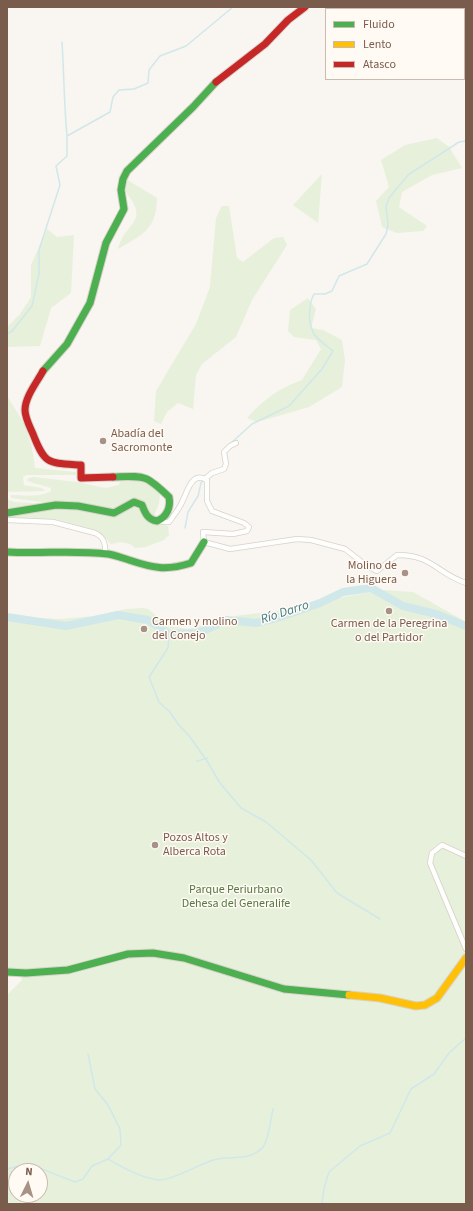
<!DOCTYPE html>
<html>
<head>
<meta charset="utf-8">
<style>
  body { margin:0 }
  #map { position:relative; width:473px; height:1211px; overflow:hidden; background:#f9f5f0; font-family:"Source Sans 3",sans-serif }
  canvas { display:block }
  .frame { position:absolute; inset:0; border:8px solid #7a5c4d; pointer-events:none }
  .legend { position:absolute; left:325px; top:8px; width:140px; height:72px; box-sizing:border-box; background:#fffaf3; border:1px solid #cabbb1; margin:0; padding:5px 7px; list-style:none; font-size:12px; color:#7a5c4d }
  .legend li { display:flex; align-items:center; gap:8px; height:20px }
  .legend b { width:20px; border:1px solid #cabbb1 }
  .north { position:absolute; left:8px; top:1163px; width:40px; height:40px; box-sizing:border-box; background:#fffaf3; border:1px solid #cabbb1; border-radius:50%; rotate:5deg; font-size:11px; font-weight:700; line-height:16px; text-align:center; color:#7a5c4d }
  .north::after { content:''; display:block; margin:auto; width:14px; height:18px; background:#a69286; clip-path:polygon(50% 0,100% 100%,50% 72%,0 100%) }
</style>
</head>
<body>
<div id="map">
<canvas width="473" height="1211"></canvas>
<div class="frame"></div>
<ul class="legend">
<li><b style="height:5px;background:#4caf50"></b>Fluido</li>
<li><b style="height:5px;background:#ffc107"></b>Lento</li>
<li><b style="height:5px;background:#c62828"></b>Atasco</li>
</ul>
<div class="north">N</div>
</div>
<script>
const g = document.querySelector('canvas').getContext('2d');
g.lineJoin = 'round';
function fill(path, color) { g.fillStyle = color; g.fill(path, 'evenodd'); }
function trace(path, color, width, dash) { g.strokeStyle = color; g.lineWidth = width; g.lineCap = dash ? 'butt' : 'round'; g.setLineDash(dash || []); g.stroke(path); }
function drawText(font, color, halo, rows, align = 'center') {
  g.font = font + ' "Source Sans 3",sans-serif'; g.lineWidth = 3; g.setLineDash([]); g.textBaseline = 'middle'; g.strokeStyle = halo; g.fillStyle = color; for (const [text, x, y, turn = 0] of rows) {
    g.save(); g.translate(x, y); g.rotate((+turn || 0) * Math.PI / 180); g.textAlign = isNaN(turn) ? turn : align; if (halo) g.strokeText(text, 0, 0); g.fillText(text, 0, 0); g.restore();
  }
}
const green = new Path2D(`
  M437 138 449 147 462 168 432 175 402 192 399 207 427 226 423 231 397 233 382 227 376 201 389 187 381 160 405 145Z
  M322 174 318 223 293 205Z
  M126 179 157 198C157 229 142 235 118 249 126 220 151 223 125 191Z
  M222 206H229L237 258 243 262 274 238 283 237 287 245 252 300 236 337 202 364 196 375 193 409 178 403 167 412 161 424 154 421 156 391 196 324 210 287 216 218Z
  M47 229 57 237 74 235 71 293 51 308 40 346 7 347V327L20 314 31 297V265Z
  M308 298 316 309 311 328 323 330 342 340 345 360 342 387 309 407 257 422 247 418C263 400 279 388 302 380L321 349 316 340 294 337 288 331 290 310Z
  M7 396 24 423 32 447 35 468 76 472V475H26L23 477 24 485 42 488 45 491 7 492Z
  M33 477 77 482 105 488 119 485 120 480C139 476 147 479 160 494L159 503 154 516 148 512 143 504 105 510 11 498V495C25 495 39 498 51 491V488L27 481V479Z
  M7 499 14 502 46 504 7 510Z
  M130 505 140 507 150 522 168 526 169 535 164 540 145 547 135 548 130 544 120 542 111 544 98 531 59 520 7 518V515L61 508 79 509 112 516Z
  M384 590 413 592 466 622V1204H7V995L22 980 20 975 7 970V613L22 617 60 619 95 616 126 609 143 608 148 609 169 626 188 629 235 616 291 609 320 601ZM16 1171H40V1195H16Z`);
const stream = new Path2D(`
  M62 42C64 73 64 104 67 136
  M7 334 12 331 32 306 39 274V250L60 185 56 166 67 156V136L110 112 113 97 119 90 134 89 148 83 149 70 160 56 186 46 233 7
  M231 443 252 424 289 406 322 369 333 351C327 346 318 340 314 334 308 323 308 305 314 294H325L332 291 339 276 367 264 386 234 388 225 386 206 389 198 408 175 459 142 466 141
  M185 528 188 512 198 496 201 483 204 479
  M169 634 168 648 149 677 159 702 170 712 178 724 190 737 207 761 220 783 241 808 266 822 311 860 337 893 380 919
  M197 761 208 758
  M108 1159C124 1168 141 1178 159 1180 171 1181 200 1164 213 1160 230 1155 250 1162 263 1147 268 1142 271 1118 273 1109
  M7 1169 19 1166H34L75 1182 83 1179 92 1166 108 1159 121 1145 120 1129 108 1105 95 1089 88 1054
  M322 1204 324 1188 329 1172 360 1146 390 1133 411 1089 434 1074 449 1053 466 1038`);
const river = new Path2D(`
  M7 617 66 626 118 615 148 620 169 634 198 633 227 620 256 623 280 617 320 603 343 592 371 588 403 606 436 614 466 626`);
const street = new Path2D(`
  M206 478 212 473 224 469 226 464 224 452 230 446 236 443
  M7 520 53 522 95 533C104 537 106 544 105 554
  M159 520 163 522H169C174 515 180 508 183 500 188 490 192 471 207 480V501L212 511 244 523 249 527 247 531 233 534 203 532 204 542 230 549 297 539 311 540 345 549 367 566 377 571 397 555C433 555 436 573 466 583
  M466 856 442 845 432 853 430 863 466 949`);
const fast = new Path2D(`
  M43 371 67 344 90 303 106 243 124 209 121 190 123 179 127 171 193 107 216 82
  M7 513 56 505 78 506 114 513 134 502 142 505C145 513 148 520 157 521 167 517 171 507 169 497 145 474 145 476 113 477
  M7 552C41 554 74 550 108 554 115 555 122 558 129 560 153 568 166 571 191 563L204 542
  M7 972 26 973 68 970 128 954 153 953 184 958 284 989 349 995`);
const slow = new Path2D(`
  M349 995 380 998 416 1006 425 1005 437 998 466 958`);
const jam = new Path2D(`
  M216 82 265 44 288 20 305 7
  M43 371C37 382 25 397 25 410 25 418 30 427 33 434 45 465 48 463 81 465V478L113 477`);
const markers = [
  [103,441,4,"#a69286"],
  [405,573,4,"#a69286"],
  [389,611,4,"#a69286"],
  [144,629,4,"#a69286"],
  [155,845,4,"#a69286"]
];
const poiNames = [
  ["Abadía del",111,434],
  ["Sacromonte",111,448],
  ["Molino de",397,566,"right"],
  ["la Higuera",397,580,"right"],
  ["Carmen y molino",152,622],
  ["del Conejo",152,636],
  ["Carmen de la Peregrina",389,624,"center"],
  ["o del Partidor",389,638,"center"],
  ["Pozos Altos y",163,838],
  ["Alberca Rota",163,852]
];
const parkNames = [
  ["Parque Periurbano",236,890],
  ["Dehesa del Generalife",236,904]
];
const waterNames = [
  ["Río Darro",285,613,-18]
];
fill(green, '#e7f0db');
trace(stream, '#d0e8ea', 1.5);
trace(river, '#d0e8ea', 8);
trace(street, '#d7d1cb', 6);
trace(fast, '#d9d2cb', 9);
trace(slow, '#d9d2cb', 9);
trace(jam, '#d9d2cb', 9);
trace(street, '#fefefd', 4.5);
trace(fast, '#4caf50', 7);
trace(slow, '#ffc107', 7);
trace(jam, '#c62828', 7);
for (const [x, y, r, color] of markers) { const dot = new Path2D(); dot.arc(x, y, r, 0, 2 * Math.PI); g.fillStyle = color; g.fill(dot); trace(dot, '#fffaf3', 1.5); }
drawText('12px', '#7a5c4d', '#fffaf3', poiNames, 'left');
drawText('12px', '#537a41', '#fffaf3', parkNames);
drawText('italic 13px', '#437c86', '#fffaf3', waterNames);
</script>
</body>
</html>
